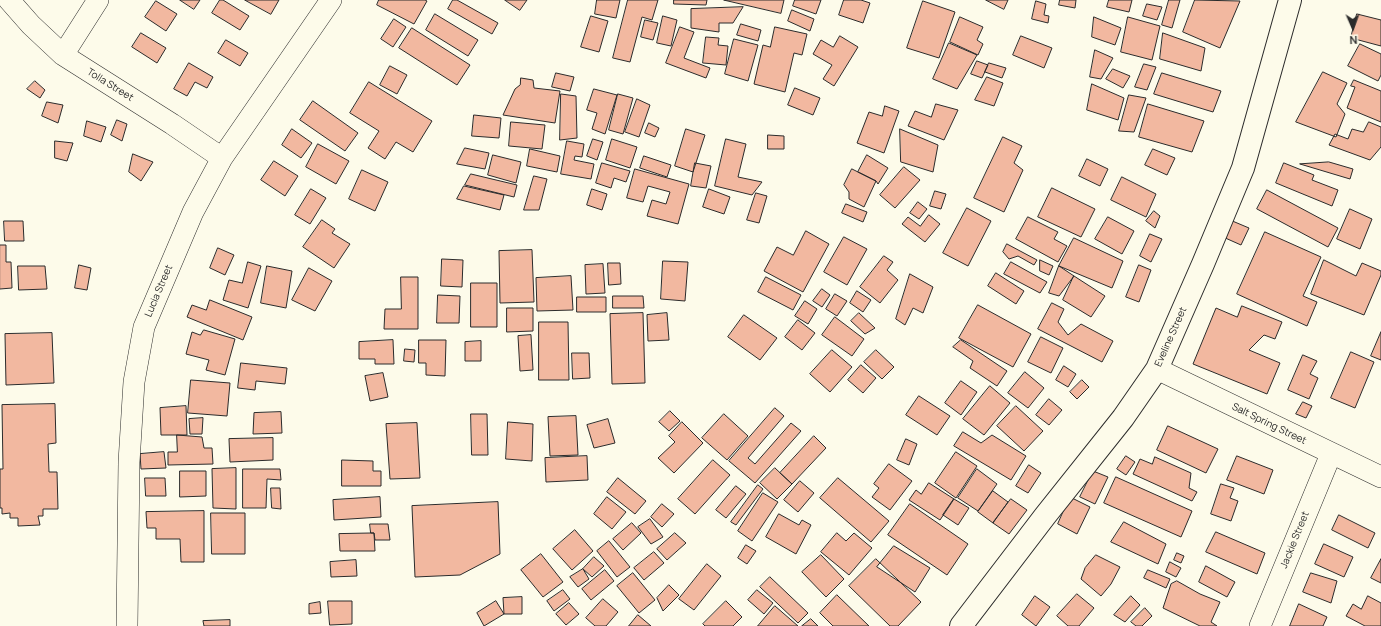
<!DOCTYPE html>
<html>
<head>
<meta charset="utf-8">
<style>
  body { margin:0 }
  #map { position:relative; width:1381px; height:626px; overflow:hidden; background:#fdfbea; font-family:Manrope,sans-serif }
  canvas { display:block }
  .north { position:absolute; left:1333px; top:8px; width:40px; height:40px; -webkit-text-stroke:3px #fdfbea; paint-order:stroke; rotate:178deg; font-size:11px; font-weight:700; line-height:16px; text-align:center; color:#2b2b2b }
  .north::after { content:''; display:block; margin:auto; width:14px; height:18px; background:#2b2b2b; clip-path:polygon(50% 0,100% 100%,50% 72%,0 100%) }
</style>
</head>
<body>
<div id="map">
<canvas width="1381" height="626"></canvas>
<div class="north">N</div>
</div>
<script>
const g = document.querySelector('canvas').getContext('2d');
g.lineJoin = 'round';
function fill(path, color) { g.fillStyle = color; g.fill(path, 'evenodd'); }
function trace(path, color, width, dash) { g.strokeStyle = color; g.lineWidth = width; g.lineCap = dash ? 'butt' : 'round'; g.setLineDash(dash || []); g.stroke(path); }
function drawText(font, color, halo, rows, align = 'center') {
  g.font = font + ' Manrope,sans-serif'; g.lineWidth = 3; g.setLineDash([]); g.textBaseline = 'middle'; g.strokeStyle = halo; g.fillStyle = color; for (const [text, x, y, turn = 0] of rows) {
    g.save(); g.translate(x, y); g.rotate((+turn || 0) * Math.PI / 180); g.textAlign = isNaN(turn) ? turn : align; if (halo) g.strokeText(text, 0, 0); g.fillText(text, 0, 0); g.restore();
  }
}
const building = new Path2D(`
  M180 0H200L194 9Z
  M220 0H223L249 16 240 30 212 13Z
  M245 0H279L271 14Z
  M379 0H425L427 1 414 24 377 5Z
  M453 0H457L498 23 492 34 448 9Z
  M505 0H527L520 10Z
  M597 0H620L616 18 595 14Z
  M628 0H658L652 20 642 17 630 62 613 58Z
  M674 0H707L706 5 674 4Z
  M724 0H784L781 13Z
  M795 0H821L816 14 793 6Z
  M844 0H861L870 3 863 23 839 15Z
  M986 0H1008L1004 9Z
  M1060 0H1076L1075 8 1059 5Z
  M1109 0H1132L1129 12 1107 7Z
  M1169 0H1180L1172 28 1162 25Z
  M1195 0 1240 1 1220 48 1183 32Z
  M156 1 177 14 166 31 145 17Z
  M923 1 955 12 939 58 907 48Z
  M1036 1 1046 4 1044 15 1049 16 1048 23 1032 19Z
  M1147 4 1162 7 1157 20 1143 16Z
  M743 7 733 23H719V32L691 28V9Z
  M792 10 814 19 810 31 788 21Z
  M435 14 478 40 468 56 426 30Z
  M1357 14 1381 20V46L1351 38Z
  M591 16 608 21 599 52 581 47Z
  M663 16 677 20 671 46 657 43Z
  M960 17 983 27 977 40 983 44 978 55 950 42Z
  M1094 17 1121 28 1115 45 1092 37Z
  M1128 17 1160 26 1152 60 1121 52Z
  M394 19 406 27 393 47 381 39Z
  M645 20 658 23 653 40 641 37Z
  M741 24 761 30 758 41 737 35Z
  M680 27 694 32 684 58 710 68 706 78 666 63Z
  M775 27 807 34 802 55 794 53 785 92 754 84 763 45 770 47Z
  M412 28 470 65 457 85 399 48Z
  M141 33 166 48 157 63 132 47Z
  M1163 33 1205 48 1201 71 1160 59Z
  M840 36 858 47 834 86 823 79 832 65 813 54 821 40 833 47Z
  M1021 36 1052 48 1044 68 1013 55Z
  M706 37 719 38 718 45 728 46 726 65 703 63Z
  M734 39 758 45 748 81 725 74Z
  M226 40 248 53 240 66 218 53Z
  M949 43 977 55 957 89 933 79Z
  M1360 44 1381 54V75L1378 81 1348 66Z
  M1095 50 1113 58 1101 79 1090 77Z
  M977 61 988 65 982 78 971 74Z
  M189 63 213 77 207 88 195 82 187 96 174 89Z
  M989 63 1006 68 1002 78 985 72Z
  M1144 64 1156 67 1147 90 1135 87Z
  M390 66 407 75 397 94 380 85Z
  M1113 69 1130 76 1123 88 1106 79Z
  M1323 72 1347 83 1337 104 1345 114 1336 137 1296 122Z
  M556 73 574 77 570 91 552 87Z
  M1162 73 1221 91 1213 112 1154 94Z
  M987 77 1003 83 994 106 975 100Z
  M521 78 533 80 534 88 560 91 555 123 503 115 515 89 520 85Z
  M1354 80 1381 91V122L1347 108 1355 87 1351 86Z
  M35 81 45 90 40 98 27 89Z
  M369 82 432 121 413 152 396 142 385 159 368 148 379 131 350 113Z
  M1092 84 1124 98 1118 120 1087 110Z
  M795 88 820 98 813 115 788 105Z
  M594 89 617 95 605 134 592 129 597 113 587 110Z
  M561 94 576 96 577 138 560 140Z
  M618 94 633 98 623 134 609 130Z
  M1129 95 1146 98 1134 132 1119 131Z
  M637 99 650 105 639 137 625 132Z
  M313 101 358 133 345 151 300 120Z
  M47 102 63 105 58 123 42 116Z
  M936 104 958 110 944 140 908 126 915 111 931 117Z
  M1148 104 1204 121 1192 152 1139 137Z
  M885 106 899 111 884 153 857 143 869 112 882 116Z
  M474 115 501 118 499 138 472 136Z
  M117 120 127 124 122 141 111 135Z
  M87 121 106 127 101 142 84 136Z
  M511 122 545 125 542 149 509 146Z
  M1369 122 1381 127V147L1370 160 1329 145 1335 134 1348 139 1352 129 1363 132Z
  M649 123 659 128 655 137 645 133Z
  M292 129 312 143 301 158 282 145Z
  M686 129 705 135 693 172 675 166Z
  M900 129 938 145 933 172 901 162Z
  M768 135 784 136V149H768Z
  M1003 137 1022 146 1014 163 1023 170 1004 212 974 198Z
  M593 139 603 142 597 160 587 156Z
  M612 139 637 147 630 168 606 160Z
  M726 139 746 144 738 177 762 182 752 195 715 186Z
  M55 141 73 143 67 161 55 158Z
  M567 141 584 144 582 157 575 156 574 160 594 164 591 179 561 174Z
  M318 144 349 161 336 184 306 167Z
  M465 148 489 153 485 169 457 164Z
  M530 149 560 156 557 172 527 166Z
  M1153 149 1175 158 1167 175 1145 165Z
  M133 154 153 162 141 181 129 172Z
  M493 155 521 162 516 183 488 175Z
  M867 155 888 168 878 184 876 181 858 172Z
  M644 156 671 165 667 177 640 168Z
  M1087 159 1108 169 1100 186 1079 176Z
  M274 161 298 176 285 196 261 180Z
  M1329 162 1353 169 1350 179 1300 164Z
  M602 163 630 171 626 182 614 178 611 188 596 183Z
  M695 163 711 166 706 188 691 186Z
  M1284 163 1314 175 1312 180 1338 190 1332 206 1276 183Z
  M904 167 920 180 895 208 880 195Z
  M635 169 689 184 678 224 647 216 652 200 666 204 670 192 648 186 643 202 627 198Z
  M852 169 876 181 864 207 849 199V192L844 185Z
  M362 170 388 182 375 211 349 199Z
  M471 174 517 185 514 197 465 185Z
  M534 176 547 179 539 210H524Z
  M1122 177 1156 194 1146 217 1111 200Z
  M464 186 504 195 500 210 457 199Z
  M1052 188 1095 209 1081 237 1038 217Z
  M311 189 326 198 310 224 295 215Z
  M592 189 607 194 602 210 587 205Z
  M709 189 730 197 724 214 703 207Z
  M1267 190 1338 228 1328 247 1257 209Z
  M935 191 946 194 941 209 930 206Z
  M756 193 767 196 759 223 747 220Z
  M918 202 927 209 919 219 910 213Z
  M846 204 867 212 863 222 842 213Z
  M967 208 991 221 968 266 943 253Z
  M1350 209 1372 219 1360 249 1337 239Z
  M1154 211 1160 216 1155 228 1146 221Z
  M929 215 940 224 925 242 902 224 908 217 920 226Z
  M1028 217 1058 232 1054 239 1067 246 1058 262 1016 239Z
  M1108 217 1134 231 1122 254 1095 239Z
  M322 220 335 229 332 233 350 244 334 268 303 247Z
  M1230 220 1249 228 1241 245 1223 237Z
  M4 221H23L24 241H5Z
  M806 231 829 244 803 292 764 271 777 247 793 255Z
  M1265 232 1321 257 1303 296 1317 302 1307 326 1237 294Z
  M1150 234 1162 239 1151 262 1140 256Z
  M844 237 867 249 847 285 824 272Z
  M1074 238 1123 261 1112 288 1059 266Z
  M1007 244 1037 260 1034 265 1018 256 1009 259 1003 252Z
  M0 245H6V262H11L12 288 0 289Z
  M218 248 234 255 225 275 210 268Z
  M532 250 534 302 500 303 499 251Z
  M884 256 893 262 887 270 898 280 880 303 860 287Z
  M442 259 463 260 462 287 441 286Z
  M1040 260 1053 266 1049 275 1040 271Z
  M1324 260 1356 276 1362 263 1381 271V275L1364 315 1311 294Z
  M663 261 688 262 685 301 661 299Z
  M248 262 261 266 248 308 223 300 229 280 242 283Z
  M1011 262 1047 282 1040 293 1004 274Z
  M608 263H620L621 284 609 285Z
  M603 264 605 293 586 294 585 265Z
  M79 265 91 268 87 290 75 288Z
  M1139 265 1151 270 1139 302 1126 297Z
  M18 266H45L47 289 19 290Z
  M267 266 292 271 286 308 261 303Z
  M1059 266 1074 276 1059 296 1049 293Z
  M309 268 332 281 315 311 292 300Z
  M996 273 1024 291 1016 304 988 286Z
  M910 274 933 287 923 313 913 308 905 325 896 319Z
  M571 276 573 310 537 311 536 278Z
  M1074 276 1105 296 1091 317 1063 300Z
  M401 277H418V329H384L385 309H401Z
  M766 277 801 295 793 310 758 292Z
  M471 283H497V327H471Z
  M822 289 830 295 822 307 813 301Z
  M857 291 871 300 863 312 850 303Z
  M835 294 847 301 837 316 826 309Z
  M438 295 460 296 459 323H437Z
  M613 296H643L644 308H613Z
  M577 297H606V312H577Z
  M210 300 252 317 243 340 187 317 192 305 206 310Z
  M805 301 817 309 808 324 795 316Z
  M1052 303 1064 309 1058 322 1068 335 1081 324 1113 341 1102 362 1038 329Z
  M978 305 1031 334 1013 367 959 338Z
  M1242 306 1282 322 1275 339 1264 335 1249 350 1280 363 1267 394 1193 364 1216 308 1237 317Z
  M507 308H533V331L507 332Z
  M643 313 645 383 612 384 610 314Z
  M667 313 669 340 648 341 647 315Z
  M859 313 875 328 865 334 851 321Z
  M744 315 777 338 760 360 728 337Z
  M835 317 864 339 852 356 822 335Z
  M798 320 815 333 802 350 785 337Z
  M539 322H568L569 380H539Z
  M204 330 235 339 225 375 206 370 209 360 186 354 192 332 200 335Z
  M1381 332V360L1371 356Z
  M52 333 54 383 6 385 5 334Z
  M531 335 533 370 520 371 518 336Z
  M1041 337 1063 348 1051 373 1028 362Z
  M393 340 394 364H375V359H359V342Z
  M419 340H446L445 376 426 375V363H419Z
  M961 340 1007 371 997 386 970 368 973 361 953 347Z
  M481 341V361H465V342Z
  M405 349 415 350 414 362 404 361Z
  M832 350 852 367 830 392 810 374Z
  M876 350 894 367 882 379 864 362Z
  M1351 352 1374 362 1355 408 1331 398Z
  M572 353H589L590 378 573 379Z
  M1303 355 1317 361 1310 374 1318 378 1309 399 1288 390Z
  M241 363 287 368 285 384 256 381 255 390 238 388Z
  M861 365 876 378 863 393 848 380Z
  M1064 366 1076 374 1068 387 1056 380Z
  M1025 372 1044 388 1028 408 1008 393Z
  M383 373 388 397 370 401 365 376Z
  M191 380 230 383 227 416 188 413Z
  M1082 380 1089 387 1077 399 1070 392Z
  M961 381 977 392 961 415 945 403Z
  M990 386 1010 403 984 435 963 419Z
  M919 396 950 416 937 435 906 415Z
  M1049 399 1062 410 1049 425 1036 415Z
  M1303 402 1312 406 1306 418 1296 414Z
  M55 404 56 443 48 444 49 472H57L58 509H43V516H38L40 525 18 526V518H10V513L2 514V508H0V469H3L2 405Z
  M186 406 187 435H161L160 408Z
  M1016 406 1043 431 1024 451 997 426Z
  M775 408 784 416 748 458 755 464 791 423 801 431 755 483 729 461Z
  M670 411 680 421 669 431 659 422Z
  M281 412 282 433 253 434 254 413Z
  M471 414H487L488 455H472Z
  M724 414 748 436 727 460 702 438Z
  M576 416 578 455 550 456 548 417Z
  M203 418 202 434H190L189 419Z
  M608 419 615 443 594 448 587 425Z
  M508 422 533 424 532 461 506 459Z
  M682 422 703 443 674 473 658 458 675 442 669 436Z
  M417 423 420 478 390 479 386 424Z
  M1168 426 1218 449 1206 473 1157 450Z
  M963 432 981 443 992 435 1026 456 1011 480 954 446Z
  M177 435 202 437 204 448H212L213 464 168 465V452H177Z
  M814 436 826 448 792 484 780 473Z
  M273 438V460L230 462 229 439Z
  M906 439 917 444 909 465 897 460Z
  M164 452 166 468 141 469 140 454Z
  M956 452 977 466 956 498 935 483Z
  M587 456 588 480 546 482 545 458Z
  M1126 456 1135 462 1126 475 1117 469Z
  M1237 456 1273 470 1264 494 1227 480Z
  M1155 457 1191 473 1189 488 1197 492 1192 501 1133 474 1140 459 1152 464Z
  M342 460 373 461V471H381V486H342Z
  M713 460 730 475 695 514 678 499Z
  M889 464 912 481 890 510 872 497 879 488 874 484Z
  M1029 465 1041 473 1028 493 1016 486Z
  M236 468V509L213 508 212 469Z
  M775 468 792 484 777 499 760 483Z
  M243 469H280L281 480 267 479 266 508H243Z
  M977 469 997 484 978 511 958 498Z
  M180 471H206V496L180 497Z
  M1093 471 1108 477 1095 504 1080 497Z
  M1116 477 1192 511 1181 537 1104 503Z
  M145 478H165L166 496H146Z
  M618 478 646 501 635 514 607 492Z
  M838 478 889 521 871 542 820 498Z
  M800 481 814 493 798 512 784 500Z
  M929 483 954 499 940 520 909 500 916 490 921 494Z
  M1221 484 1234 488 1230 498 1238 501 1231 521 1211 514Z
  M758 485 763 489 736 525 731 522Z
  M736 486 746 494 726 518 716 510Z
  M271 488H280L281 509 272 508Z
  M993 491 1008 502 993 523 978 512Z
  M763 493 778 502 752 541 738 531Z
  M380 497 381 517 334 520 333 500Z
  M607 497 626 512 612 529 594 514Z
  M1070 497 1090 507 1077 534 1058 524Z
  M954 499 969 508 958 525 943 515Z
  M1011 499 1027 510 1009 534 993 523Z
  M498 502 500 554 460 575 415 577 412 506Z
  M662 504 674 514 662 527 651 517Z
  M910 504 968 544 947 575 888 535Z
  M204 511V562H181L180 539H156V528H147L146 512Z
  M211 513H245V554H212Z
  M779 514 799 525 802 520 811 525 796 554 766 537Z
  M1339 515 1375 533 1368 548 1332 530Z
  M650 519 663 537 651 544 638 527Z
  M1124 522 1166 544 1158 564 1111 542Z
  M632 523 641 533 623 550 613 539Z
  M370 524H388L390 540H375L374 533H371Z
  M575 530 593 551 572 570 553 549Z
  M1216 532 1265 553 1257 574 1206 552Z
  M371 533H374L375 551H340L339 534Z
  M675 533 686 543 667 560 657 549Z
  M837 533 846 541 854 533 872 548 849 575 821 552Z
  M609 541 630 567 617 577 597 551Z
  M1324 544 1353 557 1344 577 1315 564Z
  M746 545 756 551 747 564 738 558Z
  M894 546 930 568 915 592 877 567Z
  M654 552 664 563 644 580 634 568Z
  M1177 553 1184 556 1181 563 1174 560Z
  M541 554 563 582 543 597 521 570Z
  M821 555 844 579 826 597 802 572Z
  M1096 555 1120 567 1111 584 1101 596 1081 579 1085 568Z
  M594 557 604 566 592 577 583 569Z
  M876 559 921 602 898 626H890L849 586Z
  M1381 559V583L1371 578Z
  M356 560 357 576 331 577 330 562Z
  M1170 562 1181 568 1176 577 1166 572Z
  M707 564 721 576 694 610 679 599Z
  M1206 566 1235 582 1227 597 1199 582Z
  M583 569 589 579 578 587 570 577Z
  M605 570 614 581 591 600 582 589Z
  M1148 570 1170 579 1166 588 1144 578Z
  M633 573 655 600 639 613 617 586Z
  M1311 573 1337 581 1331 603 1303 592Z
  M770 577 808 613 798 623 760 587Z
  M1177 581 1200 594 1220 602 1211 622 1217 626H1200L1163 608 1171 584Z
  M669 585 679 595 663 611 657 598Z
  M563 590 570 599 554 611 547 601Z
  M757 590 773 603 764 614 748 600Z
  M1077 594 1094 608 1079 626H1068L1057 616Z
  M837 595 869 626H833L820 613Z
  M1035 596 1050 607 1036 626 1022 615Z
  M1131 596 1140 605 1125 622 1114 615Z
  M1368 596 1381 603V626H1365L1346 616 1353 604 1361 609Z
  M522 597V614H504L503 598Z
  M603 599 618 612 606 626H595L586 618Z
  M328 601H352V624L330 625Z
  M496 601 504 614 484 626 477 613Z
  M726 601 742 617 733 626H705L703 624Z
  M320 602 321 613 309 614V604Z
  M569 603 579 614 566 625 556 614Z
  M1299 604 1327 617 1323 626H1290Z
  M775 606 798 626H758Z
  M1145 608 1152 616 1142 626H1136L1131 622Z
  M638 615 651 626H629Z
  M811 619 818 626H802Z
  M230 620V626H204L203 621Z`);
const street = new Path2D(`
  M9 0 31 25 63 55 172 124 222 158
  M63 55 98 0
  M1157 369 1381 477
  M127 626 129 462 134 382 144 327 193 212 222 158 331 0
  M1260 626 1331 454`);
const secondary = new Path2D(`
  M961 626 1045 516 1123 418 1157 369 1203 264 1243 168 1290 0`);
const streetNames = [
  ["Tolla Street",110,85,32],
  ["Lucia Street",159,291,-67],
  ["Eveline Street",1171,337,-66],
  ["Salt Spring Street",1269,424,26],
  ["Jackie Street",1295,540,-68]
];
fill(building, '#f2b8a0');
trace(building, '#2b2b2b', 1);
trace(street, '#2b2b2b', 22);
trace(secondary, '#2b2b2b', 24);
trace(street, '#fdfbea', 21);
trace(secondary, '#fdfbea', 22);
drawText('10px', '#2b2b2b', '#fdfbea', streetNames);
</script>
</body>
</html>
